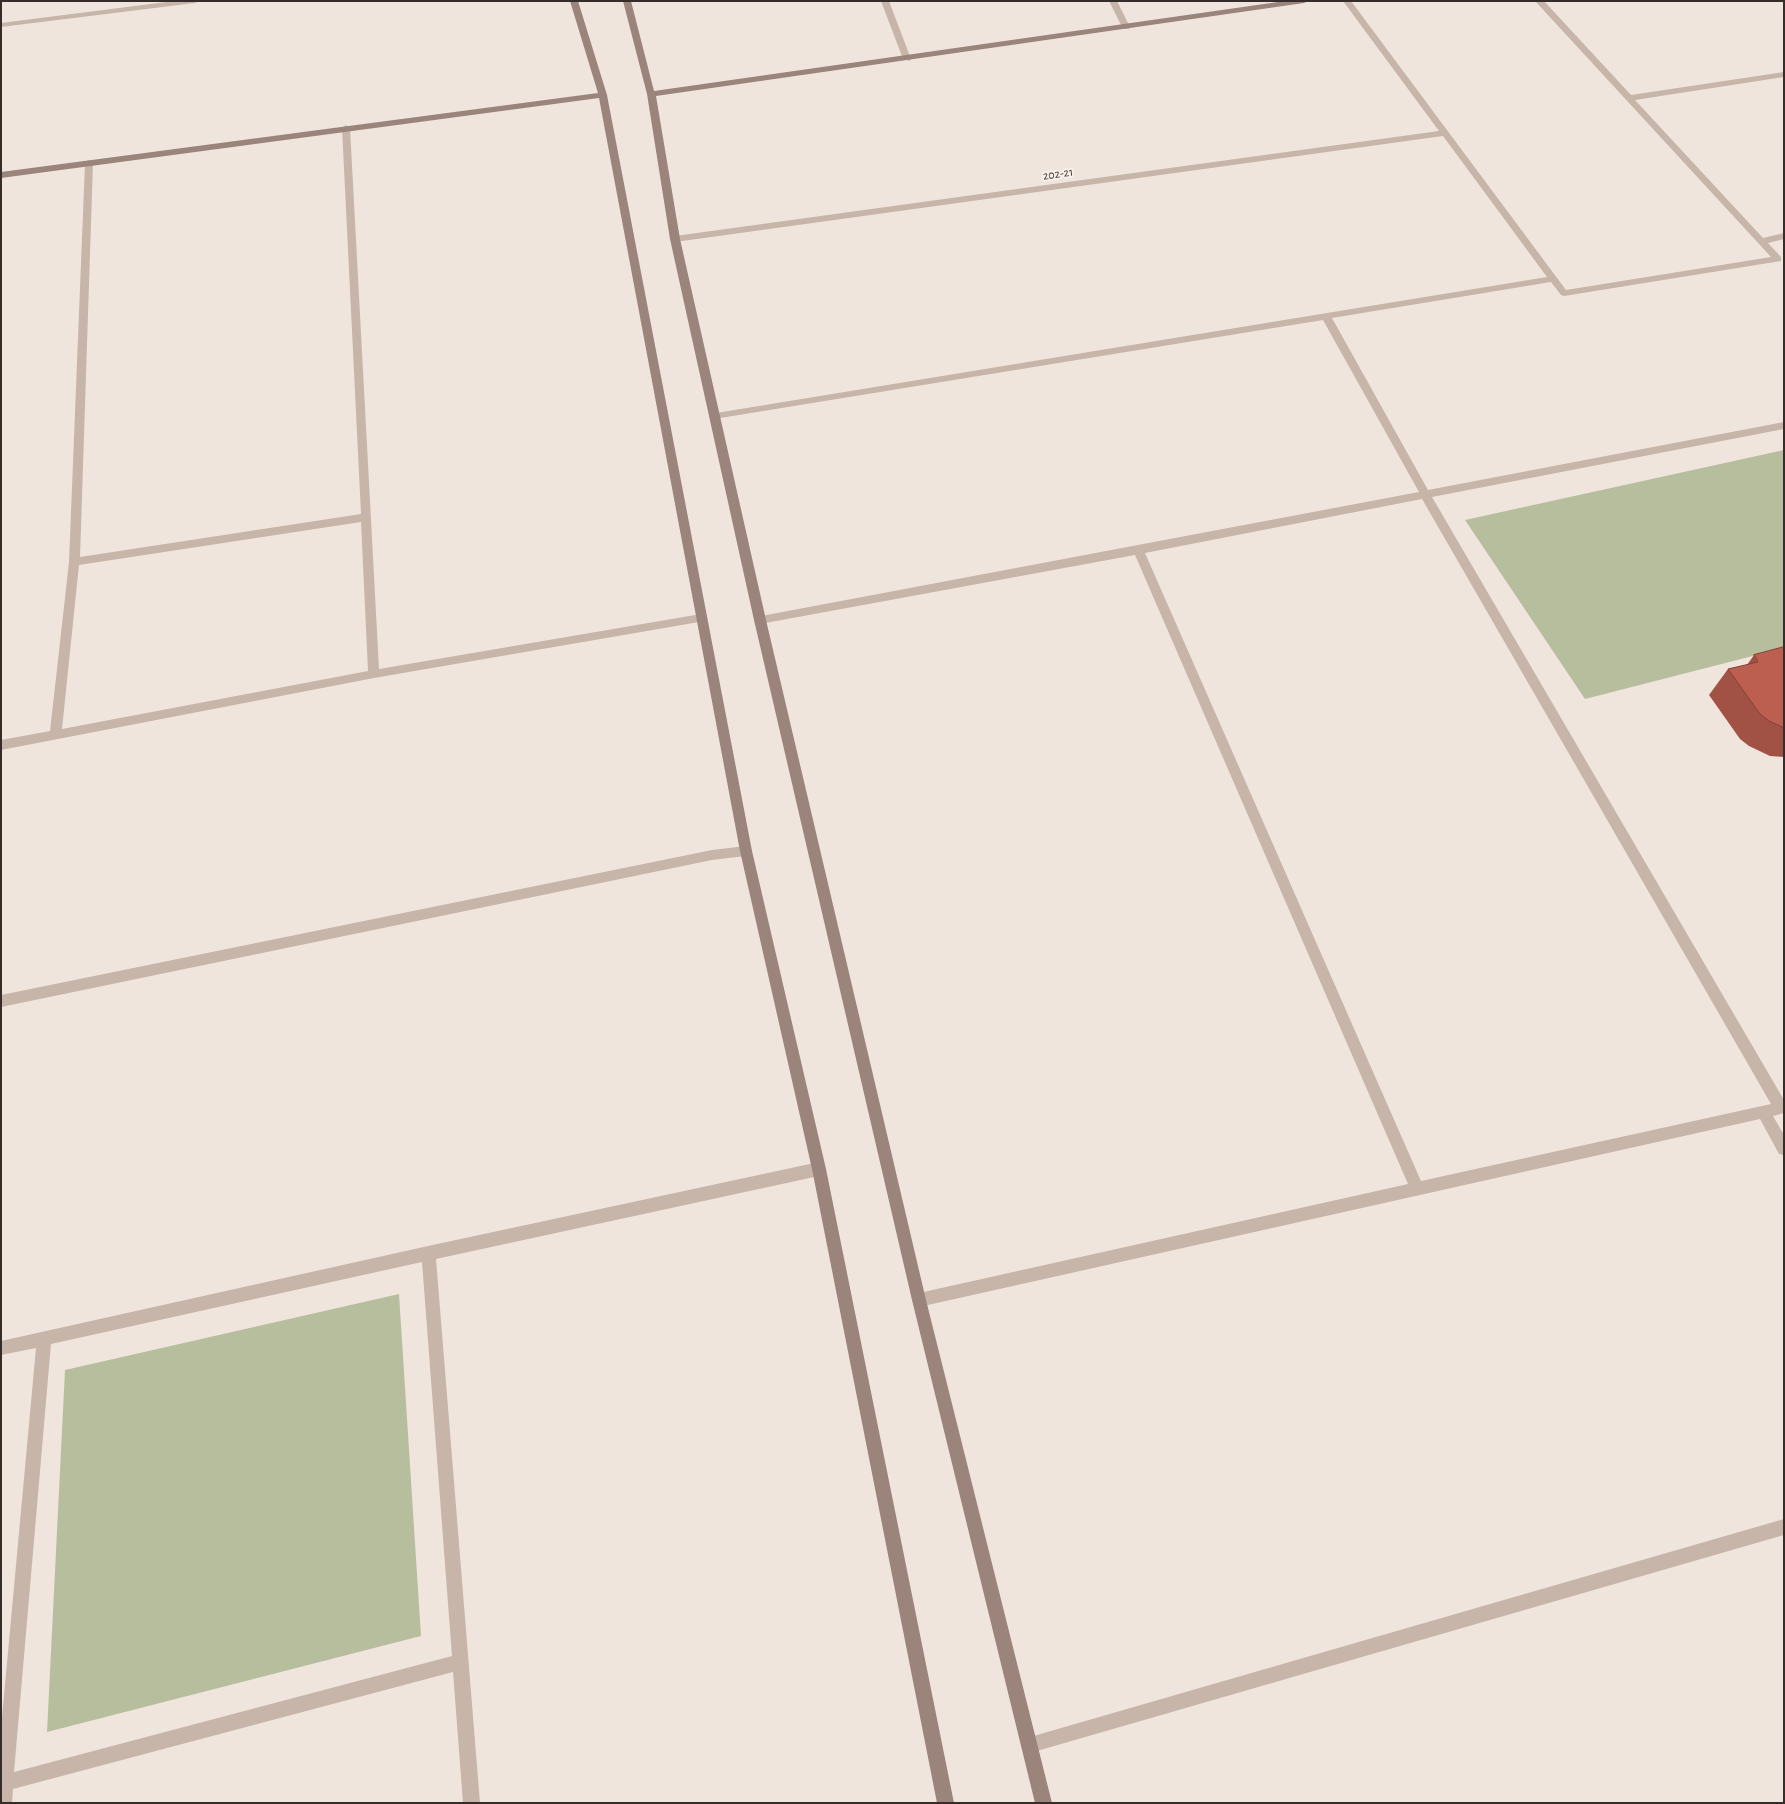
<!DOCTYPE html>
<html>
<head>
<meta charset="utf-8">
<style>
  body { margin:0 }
  #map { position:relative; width:1785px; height:1804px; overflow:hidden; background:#f0e5dd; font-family:"Alegreya Sans",sans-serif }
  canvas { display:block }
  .frame { position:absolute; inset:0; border:2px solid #362c29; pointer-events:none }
</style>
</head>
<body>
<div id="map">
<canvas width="1785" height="1804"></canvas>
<div class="frame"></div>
</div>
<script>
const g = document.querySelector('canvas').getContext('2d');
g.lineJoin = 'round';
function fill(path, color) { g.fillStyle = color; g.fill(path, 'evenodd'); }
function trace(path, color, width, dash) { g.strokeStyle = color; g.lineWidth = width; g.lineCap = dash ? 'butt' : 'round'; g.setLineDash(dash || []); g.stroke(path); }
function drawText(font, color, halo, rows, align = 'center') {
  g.font = font + ' "Alegreya Sans",sans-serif'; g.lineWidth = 4; g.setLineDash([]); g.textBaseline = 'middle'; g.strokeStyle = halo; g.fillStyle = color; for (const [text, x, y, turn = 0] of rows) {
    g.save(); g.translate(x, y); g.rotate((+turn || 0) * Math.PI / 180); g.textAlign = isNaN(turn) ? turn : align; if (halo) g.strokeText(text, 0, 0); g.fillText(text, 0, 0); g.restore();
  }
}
const green = new Path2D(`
  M1784 450V648L1585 699 1465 520Z
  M399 1294 421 1636 47 1732 65 1370Z`);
const street = new Path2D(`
  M174 1H199L195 3 1 27V23Z
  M881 1H889L911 59 910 61 903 59Z
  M1109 1H1117L1130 27 1129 29H1123Z
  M1343 1H1351L1566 290 1771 257 1535 1H1544L1631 95 1784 72V77L1635 100 1763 238 1784 233V239L1768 243 1781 257V261L1564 296 1561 295 1551 282 1332 318 1428 490 1784 422V429L1432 497 1784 1100V1113L1773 1116 1784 1135V1155L1779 1154 1760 1119 919 1307 914 1305 912 1300 914 1295 919 1293 1408 1184 1135 555 760 624 756 623 754 620 756 617 1419 492 1323 320 714 419 710 418V414L1547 277 1443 136 675 242 670 239 675 236 1439 131ZM1422 499 1771 1104 1421 1181 1145 553Z
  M346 125 350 128 379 669 701 614 707 618 705 621 374 678 1 750V740L50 731 69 562 85 163 89 160 93 163 80 557 361 514 342 128ZM361 522 368 671 62 729 79 565Z
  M746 846 750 847 752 851 750 855 746 856 712 860 1 1007V995L712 850Z
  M819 1162 824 1164 826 1169 824 1174 819 1176 436 1259 480 1803H463L453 1672 13 1789 12 1803H1V1728L36 1348 1 1355V1341L428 1246ZM422 1262 452 1656 14 1772 51 1344Z
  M1784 1519V1535L1030 1753 1024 1751 1022 1745 1024 1739 1030 1737Z`);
const secondary = new Path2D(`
  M570 1H578L607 95 752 851 826 1169 954 1803H937L812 1169 740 851 599 98 1 178V172L598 93Z
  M623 1H631L654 91 1285 1H1308L1304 3 656 96 680 239 766 620 926 1300 1052 1803H1035L912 1300 754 620 670 239 647 94Z`);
const wall = new Path2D(`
  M1784 647V757L1770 756 1749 746 1740 739 1709 695 1728 669 1747 665 1754 655Z`);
const building = new Path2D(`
  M1784 647V728L1769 721 1760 714 1728 669 1758 662 1754 655Z`);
const farStreetnames = [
  ["202-21",1058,174,-8]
];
fill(green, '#b7be9e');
fill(street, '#c7b5aa');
fill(secondary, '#9b847c');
fill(wall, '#a25245');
fill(building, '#bc5f50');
trace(building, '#844238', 1);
drawText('12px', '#362c29', '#f8f0e9', farStreetnames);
</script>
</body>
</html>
